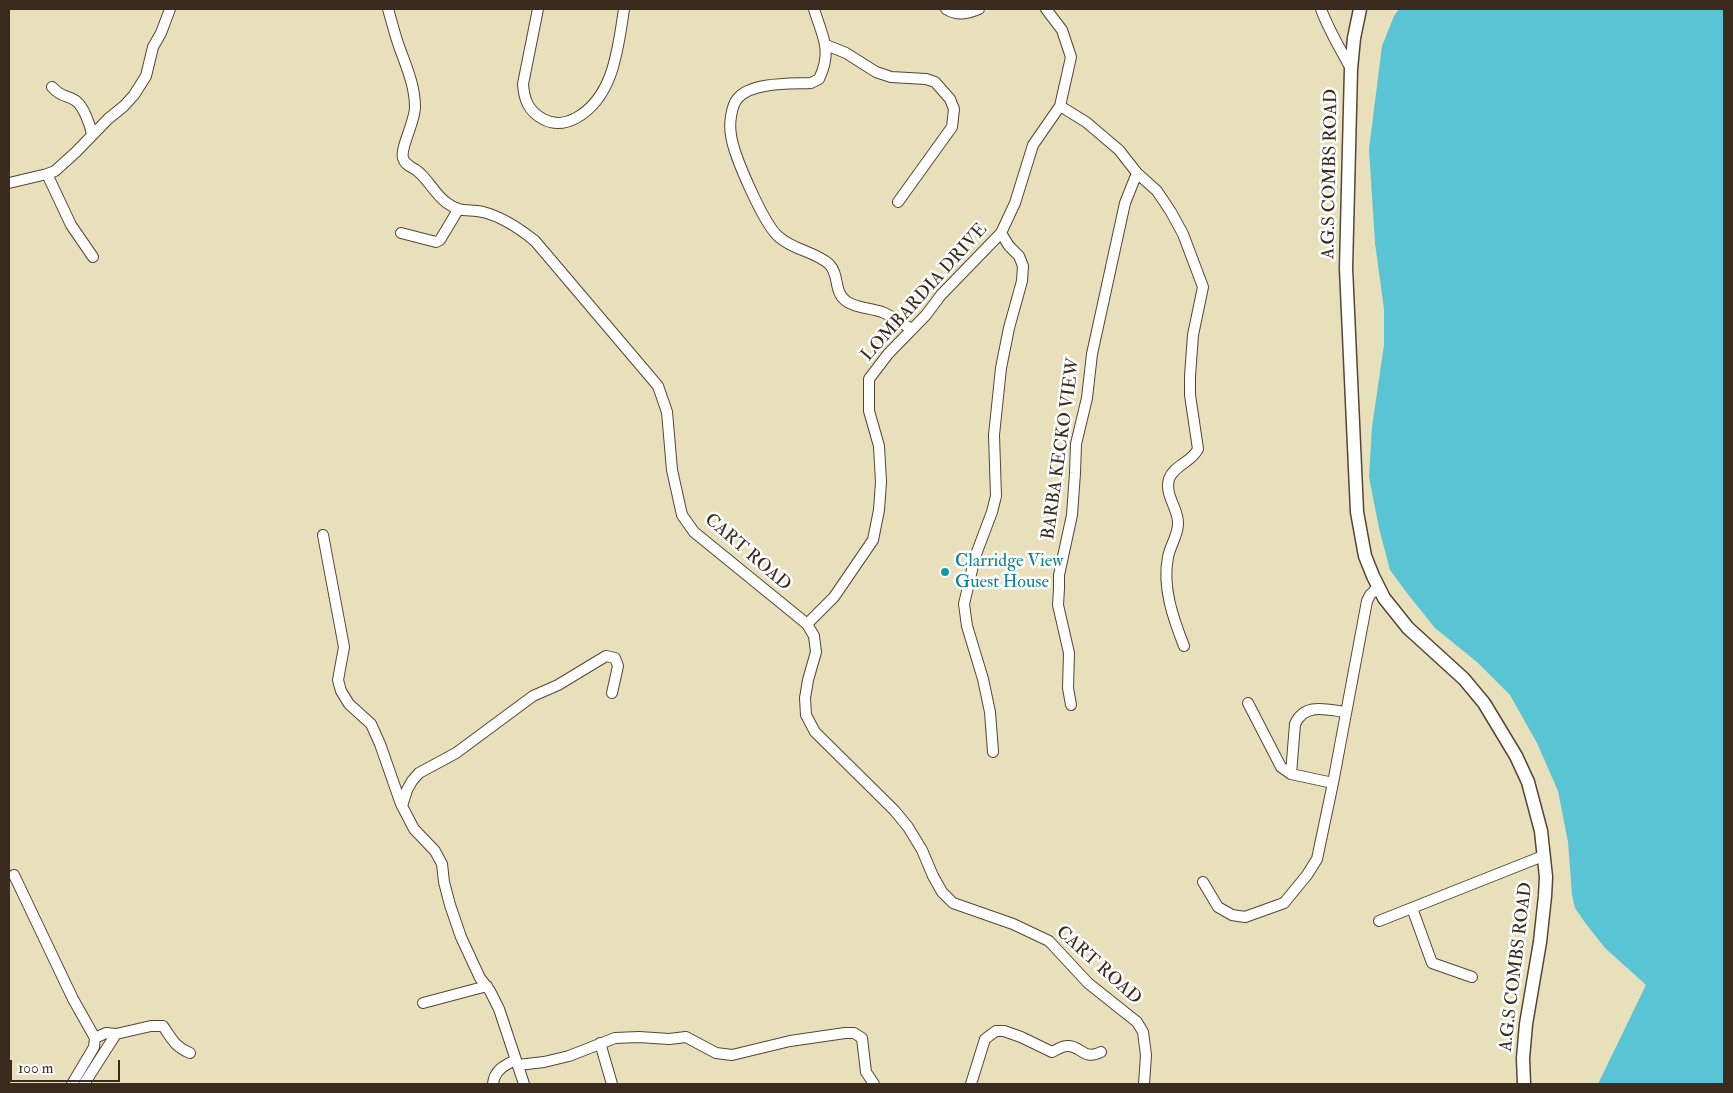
<!DOCTYPE html>
<html>
<head>
<meta charset="utf-8">
<style>
  body { margin:0 }
  #map { position:relative; width:1733px; height:1093px; overflow:hidden; background:#e8e0bb; font-family:"IM FELL Double Pica",serif }
  canvas { display:block }
  .frame { position:absolute; inset:0; border:10px solid #3b2a1e; pointer-events:none }
  .scale { position:absolute; left:10px; top:1060px; width:110px; height:22px; box-sizing:border-box; border:2px solid #3b2a1e; border-top:0; padding-left:6px; font-size:15px; line-height:18px; white-space:nowrap; color:#3b2a1e; -webkit-text-stroke:4px #fff; paint-order:stroke }
</style>
</head>
<body>
<div id="map">
<canvas width="1733" height="1093"></canvas>
<div class="frame"></div>
<div class="scale">100 m</div>
</div>
<script>
const g = document.querySelector('canvas').getContext('2d');
g.lineJoin = 'round';
function fill(path, color) { g.fillStyle = color; g.fill(path, 'evenodd'); }
function trace(path, color, width, dash) { g.strokeStyle = color; g.lineWidth = width; g.lineCap = dash ? 'butt' : 'round'; g.setLineDash(dash || []); g.stroke(path); }
function drawText(font, color, halo, rows, align = 'center') {
  g.font = font + ' "IM FELL Double Pica",serif'; g.lineWidth = 5; g.setLineDash([]); g.textBaseline = 'middle'; g.strokeStyle = halo; g.fillStyle = color; for (const [text, x, y, turn = 0] of rows) {
    g.save(); g.translate(x, y); g.rotate((+turn || 0) * Math.PI / 180); g.textAlign = isNaN(turn) ? turn : align; if (halo) g.strokeText(text, 0, 0); g.fillText(text, 0, 0); g.restore();
  }
}
const water = new Path2D(`
  M1399 9H1724V1084H1598L1646 985 1605 948 1586 924 1575 908 1572 895 1568 842 1558 791 1537 743 1510 695 1477 662 1435 628 1407 593 1390 570 1379 528 1369 477 1372 427 1384 345V309L1375 243 1369 149 1382 46 1394 16Z`);
const minor = new Path2D(`
  M388 9C392 22 395 36 400 49 407 68 415 87 415 107 415 122 400 148 403 158 405 165 410 166 416 170 427 177 435 195 447 203 460 213 468 209 483 212 503 217 519 228 535 241L658 386 667 412 672 470 682 515 694 532 807 624 814 636 816 652 808 680 805 698 806 715 815 732 894 810 908 827 922 850 933 876 942 892 953 903 1013 924 1049 941 1088 983 1137 1022 1143 1032 1146 1055 1144 1084
  M538 9 523 84C524 99 528 111 543 119 554 125 565 124 576 118 614 97 618 48 624 9
  M814 9C822 36 833 50 819 79L811 83C791 84 752 82 738 98 731 106 729 124 731 135 733 154 764 225 779 237 793 250 814 251 829 264 840 275 833 291 846 301 855 308 871 308 882 312 892 316 902 324 912 329
  M946 9C957 16 967 14 979 9
  M1321 9C1328 29 1341 50 1351 69
  M826 45 846 53 876 72 891 77 926 79 935 82 950 99 954 109 952 127 898 202
  M52 87C63 99 67 94 76 101 84 107 90 125 92 134
  M1060 106 1086 122 1119 150 1137 173 1157 191 1171 212 1183 234 1203 287 1193 335 1190 376V395L1198 449C1192 462 1174 465 1169 479 1164 495 1179 509 1178 524 1178 535 1170 546 1168 557 1162 587 1173 618 1184 646
  M47 174 71 225 93 257
  M9 183 47 174 55 171 76 152 108 119 124 106 134 95 146 76 153 47 161 33 170 9
  M401 233 436 242 440 240 458 210
  M323 535 344 647 338 680 341 691 349 704 371 724 380 744 401 804 414 829 435 851 442 864 444 882 450 905 461 937 480 978 490 991 499 1009 524 1084
  M807 624 834 597 873 540 879 510 881 482 879 446 869 411V379L888 354 926 315 941 295 1001 233 1015 203 1033 145 1060 106 1071 57 1062 30 1046 9
  M1248 703 1281 767 1291 774 1333 783
  M1071 705 1068 688 1069 653 1058 605 1059 589V575L1072 515 1075 473 1076 444 1087 398 1092 354 1125 203 1137 173
  M993 752 990 712 983 679 967 626 964 604 975 557 992 512 996 496 994 435 1001 368 1009 328 1022 281 1023 266 1019 256 1009 246 1001 233
  M1291 774 1295 724C1305 702 1327 710 1346 712
  M402 806 407 790 412 781 419 773 456 753 533 696 558 685 606 656 615 658 618 666 612 693
  M14 875 73 999 95 1038 94 1047 72 1084
  M1203 882 1218 907 1232 915 1245 917 1284 903 1307 875 1317 859 1333 783 1367 601 1370 595 1378 587
  M1412 908 1432 963 1472 977
  M1379 921 1543 856
  M423 1003 487 986
  M95 1038 106 1033 116 1034
  M600 1043 612 1084
  M518 1065 544 1062 569 1056 615 1038 639 1037 669 1039 686 1037 716 1053 732 1055 790 1041 845 1033H854L862 1038 866 1072 874 1084
  M84 1084 116 1034 151 1026H163C172 1039 175 1047 190 1053
  M493 1084C494 1071 504 1065 516 1060
  M971 1084 985 1039 996 1031H1004L1021 1037 1052 1052C1056 1050 1062 1046 1067 1046 1081 1045 1083 1061 1101 1052`);
const major = new Path2D(`
  M1360 9 1354 38 1351 69 1346 268 1357 512 1365 556 1373 576 1384 598 1408 628 1464 679 1484 703 1516 756 1528 782 1541 831 1546 877 1545 896 1540 942 1526 1024 1523 1058 1524 1084`);
const markers = [
  [945,572,5,"#0f9aa8"]
];
const streetNames = [
  ["A.G.S COMBS ROAD",1331,174,-89],
  ["LOMBARDIA DRIVE",925,293,-48],
  ["BARBA KECKO VIEW",1062,449,-82],
  ["CART ROAD",747,553,41],
  ["CART ROAD",1098,966,42],
  ["A.G.S COMBS ROAD",1517,967,-83]
];
const cultureNames = [
  ["Clarridge View",955,562],
  ["Guest House",955,583]
];
fill(water, '#59c4d4');
trace(minor, '#554536', 12);
trace(major, '#554536', 15);
trace(minor, '#fff', 10);
trace(major, '#fff', 12);
for (const [x, y, r, color] of markers) { const dot = new Path2D(); dot.arc(x, y, r, 0, 2 * Math.PI); g.fillStyle = color; g.fill(dot); trace(dot, '#fff', 2); }
drawText('18px', '#3b2a1e', '#fff', streetNames);
drawText('18px', '#0d838f', '#fff', cultureNames, 'left');
</script>
</body>
</html>
